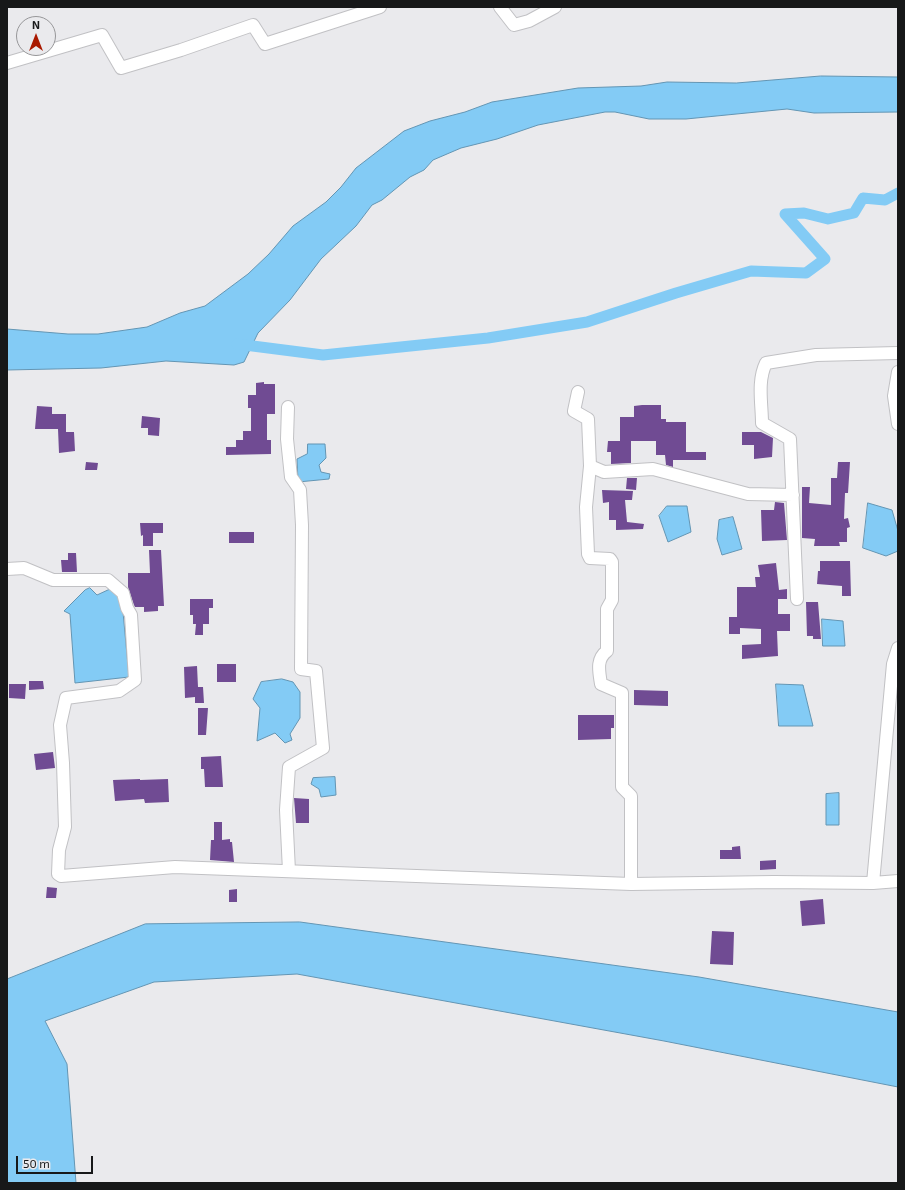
<!DOCTYPE html>
<html>
<head>
<meta charset="utf-8">
<style>
  body { margin:0 }
  #map { position:relative; width:905px; height:1190px; overflow:hidden; background:#eaeaed; font-family:"Exo 2",sans-serif }
  canvas { display:block }
  .frame { position:absolute; inset:0; border:8px solid #171819; pointer-events:none }
  .north { position:absolute; left:16px; top:16px; width:40px; height:40px; box-sizing:border-box; background:#eaeaed; border:1px solid #969698; border-radius:50%; rotate:0deg; font-size:11px; font-weight:700; line-height:16px; text-align:center; color:#171819 }
  .north::after { content:''; display:block; margin:auto; width:14px; height:18px; background:#a91900; clip-path:polygon(50% 0,100% 100%,50% 72%,0 100%) }
  .scale { position:absolute; left:16px; top:1156px; width:77px; height:18px; box-sizing:border-box; border:2px solid #171819; border-top:0; padding-left:5px; font-size:12px; line-height:14px; white-space:nowrap; color:#171819; -webkit-text-stroke:3px #eaeaed; paint-order:stroke }
</style>
</head>
<body>
<div id="map">
<canvas width="905" height="1190"></canvas>
<div class="frame"></div>
<div class="north">N</div>
<div class="scale">50 m</div>
</div>
<script>
const g = document.querySelector('canvas').getContext('2d');
g.lineJoin = 'round';
function fill(path, color) { g.fillStyle = color; g.fill(path, 'evenodd'); }
function trace(path, color, width, dash) { g.strokeStyle = color; g.lineWidth = width; g.lineCap = dash ? 'butt' : 'round'; g.setLineDash(dash || []); g.stroke(path); }
const water = new Path2D(`
  M821 76 898 77V112L814 113 787 109 686 119H649L615 112H605L538 125 497 139 461 148 433 160 424 170 410 177 382 200 372 205 356 226 321 259 290 300 258 333 244 362 234 365 166 361 101 368 7 370V329L68 334H98L147 327 180 313 205 306 248 274 269 254 293 226 326 202 341 187 356 168 404 131 430 121 465 112 492 102 578 88 641 86 667 82 736 83Z
  M308 444H325L326 458 319 465 321 472 330 474 329 479 298 482 297 459 307 454Z
  M868 503 892 510 898 531V551L886 556 863 548Z
  M667 506H687L691 532 668 542 659 516Z
  M733 517 742 549 722 555 717 539 719 520Z
  M90 588 97 595 110 589 122 601 129 677 75 683 70 614 64 611 85 590Z
  M822 619 843 621 845 646H823Z
  M282 679 293 682 300 692V718L290 734 292 740 285 743 275 733 257 741 260 708 253 699 261 682Z
  M776 684 803 685 813 726H779Z
  M335 777 336 795 321 797 319 789 311 784 313 778Z
  M839 793V825H826V794Z
  M300 922 699 977 898 1012V1087L664 1041 297 974 154 982 45 1021 67 1064 76 1183H7V979L145 924Z`);
const canal = new Path2D(`
  M237 344 323 355 488 338 587 322 676 293 751 271 806 273 825 259 785 214 804 213 828 219 854 213 863 198 885 200 898 193`);
const building = new Path2D(`
  M264 382V384H275V414H267V440H271V454L226 455V447H236V440H243V431H251V408H248V395H256V383Z
  M642 405H661V419H666V422H686V452H706V460H673V467L666 465 665 455H656V441H631V463L611 464V452H607L608 441H620V417H634V406Z
  M37 406 52 407V414H66V432H74L75 451 59 453 58 429H35Z
  M142 416 160 418 159 436 148 435V428H141Z
  M742 432H761L773 438 772 457 754 459V445H742Z
  M86 462 98 463 97 470H85Z
  M838 462H850L848 493H845L844 519 848 518 850 527 847 528V542H839L840 546H814L815 539 802 538V487H810L809 503 831 505V478H837Z
  M627 478H637L636 490 626 489Z
  M602 490 633 491 632 500H625L627 522 644 524 643 529 616 530V520H609V502L603 503Z
  M775 502 784 503 787 540 762 541 761 510H774Z
  M140 523H163V533H153V546H143V535L141 536Z
  M229 532H254V543H229Z
  M149 550H161L164 606H158V611L144 612V607H135L134 605 128 587V573H150Z
  M68 553H76L77 572H62L61 560H68Z
  M820 561H850L851 596H842V586L817 584 818 571H820Z
  M776 563 779 590 787 589V599H778V614H790V631H777L778 656 742 659V645L761 644V629L740 628V634H729V617H737V587H756L755 577H760L758 565Z
  M190 599H213V608H209V624H203V635H195L196 624H193V615H190Z
  M806 602H818L821 639H813V636H807Z
  M217 664H236V682H217Z
  M197 666 198 687H203L204 703H195V697L185 698 184 667Z
  M29 681H43L44 689 29 690Z
  M9 684H26L25 699 9 698Z
  M634 690 668 691V706L634 705Z
  M198 708H208L206 735H198Z
  M578 715H614V728H611V739L578 740Z
  M53 752 55 768 36 770 34 754Z
  M221 756 223 787H205L204 769H201V757Z
  M140 779V780L168 779 169 802 145 803 144 799 115 801 113 780Z
  M294 798 309 799V823H296Z
  M214 822H222V840L230 839V842H232L234 862 210 860 211 840H214Z
  M740 846 741 859H720V850H732V847Z
  M776 860V869L760 870V861Z
  M47 887 57 888 56 898H46Z
  M237 889V902H229V890Z
  M823 899 825 924 802 926 800 901Z
  M712 931 734 932 733 965 710 964Z`);
const street = new Path2D(`
  M500 7 514 25 529 21 555 7
  M7 63 102 35 121 68 181 50 253 25 265 44 380 7
  M898 372 894 396 898 424
  M578 392 574 411 588 419 590 466 586 507 588 554 590 558 610 559 612 562V600L607 609V651C596 659 599 671 601 684L622 693V787L631 796V884
  M288 407 287 439 291 477 300 490 302 525 301 669 316 671 323 748 289 767 286 810 289 871
  M590 466 604 472 653 469 748 494 793 495
  M7 569 24 568 53 580H108L123 593 127 608 131 615 135 680 119 691 66 698 60 725 63 763 65 827 59 850 58 874 61 876 175 867 631 884 774 882 873 883 898 881
  M797 599 790 439 762 423C762 404 757 381 766 363L816 355 898 353
  M873 883 893 664 898 648`);
fill(water, '#83cbf5');
trace(water, '#6395b3', 1);
trace(canal, '#83cbf5', 11);
fill(building, '#704b93');
trace(street, '#c1c1c4', 14);
trace(street, '#fff', 12);
</script>
</body>
</html>
